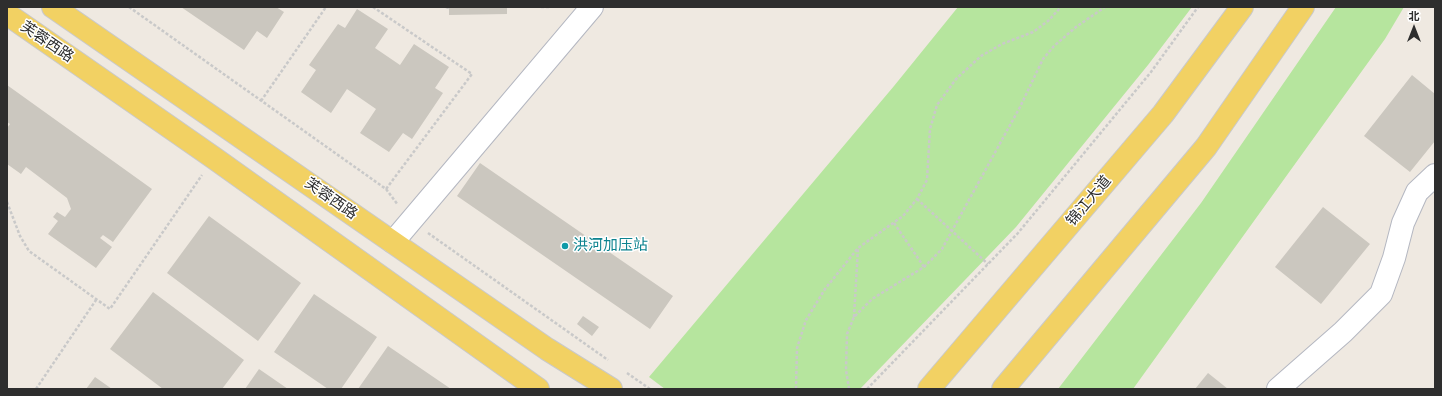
<!DOCTYPE html>
<html>
<head>
<meta charset="utf-8">
<style>
  body { margin:0 }
  #map { position:relative; width:1442px; height:396px; overflow:hidden; background:#efe9e1; font-family:"PT Sans Narrow","Noto Sans SC",sans-serif }
  canvas { display:block }
  .frame { position:absolute; inset:0; border:8px solid #2e2e2e; pointer-events:none }
  .north { position:absolute; left:1394px; top:8px; width:40px; height:40px; -webkit-text-stroke:3px #fff; paint-order:stroke; rotate:0deg; font-size:11px; font-weight:700; line-height:16px; text-align:center; color:#2e2e2e }
  .north::after { content:''; display:block; margin:auto; width:14px; height:18px; background:#2e2e2e; clip-path:polygon(50% 0,100% 100%,50% 72%,0 100%) }
</style>
</head>
<body>
<div id="map">
<canvas width="1442" height="396"></canvas>
<div class="frame"></div>
<div class="north">北</div>
</div>
<script>
const g = document.querySelector('canvas').getContext('2d');
g.lineJoin = 'round';
function fill(path, color) { g.fillStyle = color; g.fill(path, 'evenodd'); }
function trace(path, color, width, dash) { g.strokeStyle = color; g.lineWidth = width; g.lineCap = dash ? 'butt' : 'round'; g.setLineDash(dash || []); g.stroke(path); }
function drawText(font, color, halo, rows, align = 'center') {
  g.font = font + ' "PT Sans Narrow","Noto Sans SC",sans-serif'; g.lineWidth = 3; g.setLineDash([]); g.textBaseline = 'middle'; g.strokeStyle = halo; g.fillStyle = color; for (const [text, x, y, turn = 0] of rows) {
    g.save(); g.translate(x, y); g.rotate((+turn || 0) * Math.PI / 180); g.textAlign = isNaN(turn) ? turn : align; if (halo) g.strokeText(text, 0, 0); g.fillText(text, 0, 0); g.restore();
  }
}
const green = new Path2D(`
  M958 7H1192L1148 65 1016 227 860 389H665L649 377 894 86Z
  M1336 7H1404L1385 39 1133 389H1058L1201 203Z`);
const building = new Path2D(`
  M181 7H276L284 12 267 38 257 31 244 50Z
  M449 7H507V14L449 15Z
  M357 9 388 29 375 48 400 65 414 44 449 67 435 88 443 93 412 139 403 133 389 152 360 133 376 109 347 89 331 113 301 92 316 70 309 65 338 24 345 28Z
  M1412 75 1435 94V141L1410 172 1364 136Z
  M7 85 152 189 113 242 103 235 100 238 112 247 96 268 48 234 58 221 53 217 57 212 65 217 71 209 67 198 26 167 21 174 7 164V128L10 124 7 122Z
  M480 163 673 296 650 329 457 196Z
  M1323 207 1370 244 1321 304 1275 267Z
  M209 216 301 283 258 341 167 273Z
  M153 292 244 360 222 389H163L110 349Z
  M314 294 377 337 341 389H328L274 352Z
  M583 316 599 327 592 336 577 324Z
  M388 346 451 389H358Z
  M259 369 288 389H245Z
  M1208 373 1228 389H1195Z
  M95 377 112 389H86Z`);
const path = new Path2D(`
  M129 7 386 189 398 205
  M373 7 472 74 386 189
  M446 7 449 8
  M541 7H550
  M261 101 326 7
  M917 199 988 264
  M7 202 20 236 29 251 110 309 202 175
  M894 223 924 267
  M428 233 608 360
  M854 317 858 248
  M627 373 650 389
  M36 389 96 300
  M796 389 797 348 806 320 825 289 858 248 903 216 917 199 927 180 930 129 937 105 956 79 981 56 1002 44 1033 32 1048 21 1061 7
  M849 389 846 370 847 334 854 317 872 299 924 267 942 249 1020 107 1043 59 1054 46 1076 27 1105 7
  M867 389 1018 233 1151 72 1198 7`);
const minor = new Path2D(`
  M393 242 592 7
  M1278 389 1343 332 1381 294 1394 258 1403 223 1417 192 1435 175`);
const major = new Path2D(`
  M53 7 547 349 611 389
  M7 14 214 158 538 389
  M929 389 1163 114 1242 7
  M1003 389 1206 147 1303 7`);
const markers = [
  [565,246,4,"#0f9aa8"]
];
const streetNames = [
  ["芙蓉西路",47,42,34],
  ["芙蓉西路",331,199,35],
  ["锦江大道",1089,201,-50]
];
const cultureNames = [
  ["洪河加压站",573,246]
];
fill(green, '#b6e59e');
fill(building, '#cbc7bf');
trace(minor, '#b4b7c1', 24);
trace(major, '#c9c9c9', 24);
trace(path, '#c9c9c9', 2.5, [3, 2]);
trace(minor, '#fff', 22);
trace(major, '#f2d163', 22);
for (const [x, y, r, color] of markers) { const dot = new Path2D(); dot.arc(x, y, r, 0, 2 * Math.PI); g.fillStyle = color; g.fill(dot); trace(dot, '#fff', 1.5); }
drawText('15px', '#2e2e2e', '#fff', streetNames);
drawText('15px', '#0d838f', '#fff', cultureNames, 'left');
</script>
</body>
</html>
